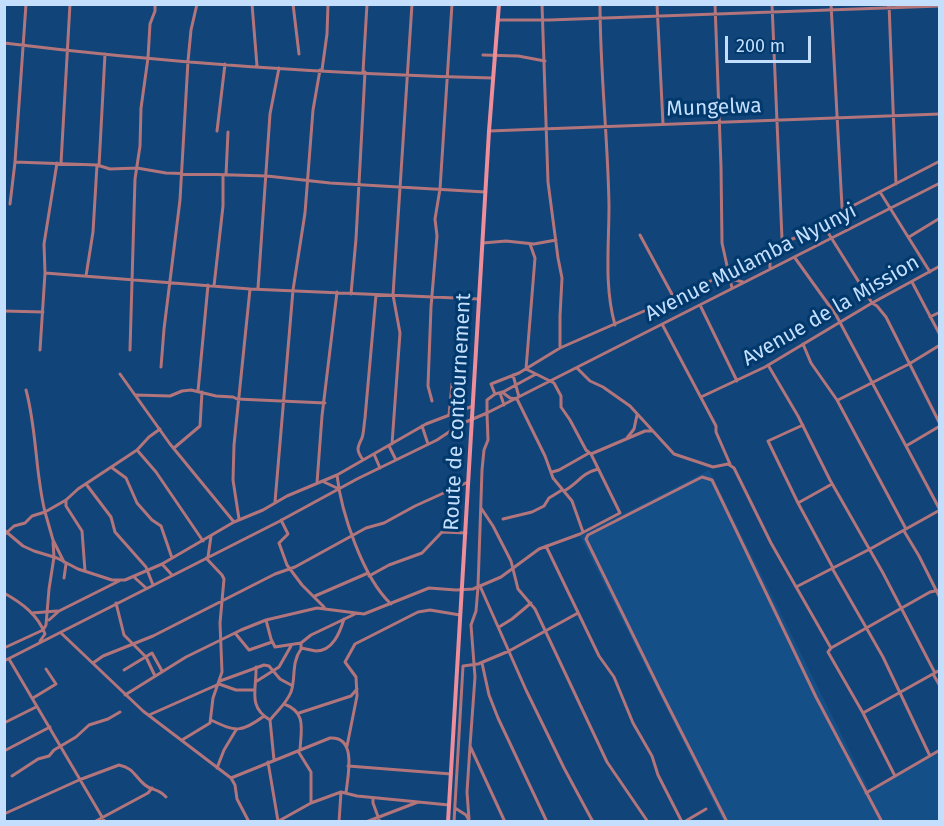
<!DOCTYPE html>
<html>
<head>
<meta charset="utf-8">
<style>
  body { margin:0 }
  #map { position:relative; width:944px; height:826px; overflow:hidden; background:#114478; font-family:"Fira Sans",sans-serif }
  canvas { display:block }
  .frame { position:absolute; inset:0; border:6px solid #c4dffe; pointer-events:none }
  .scale { position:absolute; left:725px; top:36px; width:86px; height:27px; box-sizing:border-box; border:3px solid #c4dffe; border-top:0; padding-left:8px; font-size:18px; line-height:21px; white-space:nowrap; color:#c4dffe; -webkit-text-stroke:4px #02396c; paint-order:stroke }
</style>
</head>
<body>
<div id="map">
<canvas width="944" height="826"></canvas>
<div class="frame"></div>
<div class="scale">200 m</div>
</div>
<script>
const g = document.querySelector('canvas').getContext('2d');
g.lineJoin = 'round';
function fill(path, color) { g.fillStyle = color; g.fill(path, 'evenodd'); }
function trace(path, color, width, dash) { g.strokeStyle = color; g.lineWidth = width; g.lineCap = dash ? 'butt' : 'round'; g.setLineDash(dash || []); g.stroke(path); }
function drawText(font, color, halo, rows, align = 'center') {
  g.font = font + ' "Fira Sans",sans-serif'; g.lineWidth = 6; g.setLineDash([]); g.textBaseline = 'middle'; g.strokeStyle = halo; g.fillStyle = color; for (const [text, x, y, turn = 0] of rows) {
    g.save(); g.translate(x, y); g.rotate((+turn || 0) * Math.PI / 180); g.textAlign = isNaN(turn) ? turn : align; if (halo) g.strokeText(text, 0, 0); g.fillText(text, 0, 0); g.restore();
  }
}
const built = new Path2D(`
  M709 470 870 792 939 751V821H723L580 536Z`);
const street = new Path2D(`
  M252 4 257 66
  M293 4 299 54
  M542 4 548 182 558 258 562 278 560 316V348
  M600 4C600 72 608 139 609 206 609 246 604 286 615 325
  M657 4 663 124
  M715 4 721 167 722 243 732 288
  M831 4 842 207 843 211
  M889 4 896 184
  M498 20H549L940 6
  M4 43C166 63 330 74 493 78
  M483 55 518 56 545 61
  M322 70 327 34 328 4
  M363 72 367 4
  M217 131 225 64
  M489 131 940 114
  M15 162 97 165 110 169 137 168 166 173 267 176 330 183 485 192
  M61 163 70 4
  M99 166 105 54
  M226 175 228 132
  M880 192 930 272
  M10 204 15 162 26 4
  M822 223 872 303 877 306 886 317 940 424
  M640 235 674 298
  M909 237 940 218
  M483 243 506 241 534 244 556 240
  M795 258 836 315 906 446
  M770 269V258L782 239 772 4
  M45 273 250 289 479 299
  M86 276 93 232 97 165
  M731 279 743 282
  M912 282 940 335
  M214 286 223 206V175
  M258 288 270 114 279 68
  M351 294 356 239 365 72
  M700 305 737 381
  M4 311 43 312
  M930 317 940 312
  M662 324 716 426V432L730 464
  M803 344 811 363 837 400 906 529
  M40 350 45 273 44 244 57 163
  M130 350 135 179 140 146 141 108 148 58 150 24 155 11V4
  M768 365 798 416 830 480 883 573 935 673
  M161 367 164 329 180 200 188 61 191 30 197 4
  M577 368 590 381 603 387 630 406 674 454 713 467 728 464 734 468 771 543 831 648
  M120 374 170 444 234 522
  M513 375 519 397
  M198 391 208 285
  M502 392 510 398 517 399 545 456 553 478 572 501 583 532
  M500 393 504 405
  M495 394 503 392 536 374
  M136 395 170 396 182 391 191 390 216 396 233 397 237 399 325 403
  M701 397 765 367 872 303 940 266
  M838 400 909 364 940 345
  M432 401 428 386 431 307 437 236 435 219 440 189 452 4
  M449 415 452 384
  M803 425 768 441 798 503 833 568
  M422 426 428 444
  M627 438 634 429 637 415
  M392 444 400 333 393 295 412 4
  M389 446 396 460
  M174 448 200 426 202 392
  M137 450 156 472 203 541
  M374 454 380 468
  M591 454 645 431H653
  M363 460C356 450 357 448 362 438 364 432 364 424 365 418L376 295
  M111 467 126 478 137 503 152 520 161 526 172 558
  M552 472 559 470 589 453
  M337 475C341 512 363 578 391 604
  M324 482 337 488
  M317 483 322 416 337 292
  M86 484 111 517 115 532 146 567 153 585
  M564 491C579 483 580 474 598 469
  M66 500V506L82 531 85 571
  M275 502 293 290 305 213 313 110 320 70
  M798 503 832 484
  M481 508 493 526 511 561 518 589 535 609 607 762 648 822
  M239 519 233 480 234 445 250 289
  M503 519 532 512 544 506 549 498 562 490
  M281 520 288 534 279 543 287 565 302 585 324 607
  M4 530 23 546 34 551 57 558 78 569 112 580H125L162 564 234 522 263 510 287 496 337 475 426 424 473 406
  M904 531 919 556 940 598
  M4 535 14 526 25 523 32 516 45 512C35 472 37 430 26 390
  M546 546 599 656 614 677 633 723 652 756 658 775 682 822
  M208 557 211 536
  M64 562 53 540 45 512 66 500 78 489 137 450 149 437 160 429
  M162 564 172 575
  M832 568 883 657 930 756
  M369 576 389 565 422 553 442 532 466 533
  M134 577 146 588
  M64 578 66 564
  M480 586 526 690 564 768 593 822
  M796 587 870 549 940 510 906 446 940 426
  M4 593C22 603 38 615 45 634L40 641
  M315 596 368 573
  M116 603 124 635 146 657 155 676
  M32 613 57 611
  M49 620 59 611 119 581
  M266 620 271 639 275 647 301 643
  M499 627 512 619 531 603
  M61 633 143 711 231 778 235 785 237 799 249 822
  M235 633 249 650 272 642
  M4 648 43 630 46 625 49 589 54 557 53 542
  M301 648C306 649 311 650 316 651 333 651 340 632 344 619
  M9 659 105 822
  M4 661 278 522 357 479 437 440 461 424 487 413V400L495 394 491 384 519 373 560 348 701 286 782 243 800 236 833 216 940 161
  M93 663 103 656 153 636 275 574 295 567 366 528 384 523 415 506 468 482
  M482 663 489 695 498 718 547 822
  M463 666 478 664 509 651 578 613
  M256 667C257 688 247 707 270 720
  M124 670 152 653 162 671
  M933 674 940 686
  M220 681 264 665 269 666 280 679 291 685
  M257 681 279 667 291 646
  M125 695 186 657 241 630 266 620 317 608 364 614 429 588 456 590 473 589 501 577 539 549 580 534 620 513 591 454 586 450 570 420 561 407V396L554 383 526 369 535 258 530 244
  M33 698 56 684 46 669
  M284 704C307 712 301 730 300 750
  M299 713 351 696 357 689
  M863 713 940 670
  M149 715 219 684 236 690H254
  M211 720C236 732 241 733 264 716
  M4 723 36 707
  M182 740 210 723 213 698 222 672 220 623 224 579 222 575 206 558
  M347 746 357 696 356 677 345 662 355 644 418 612 430 610 460 615
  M470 746 475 677 471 625 476 611 478 587 482 470 484 450 488 440 487 413 940 183
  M4 751 50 727
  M298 751 311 772V803
  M274 760 270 720C278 710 286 704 291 692 296 678 291 663 301 649V643L311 635 355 614
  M268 762 278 821
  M348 766 451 774
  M217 768 224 750 236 730
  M12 776 38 759 49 756 54 750 76 737 89 725 108 719 120 712
  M895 776 863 713 828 652 831 648 930 592 940 590
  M231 778 330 738C357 736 348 775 346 793
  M866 793 940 750
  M373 798V803L380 822
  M455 808 466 815 470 822
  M4 814 79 780 119 765C134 768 135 777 145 785 152 791 158 788 166 797
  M469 819 467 792 470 746 505 822
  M94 822 148 793 152 788
  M277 822 311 803 341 792 357 796 449 805
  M339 822 341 792
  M366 822 418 802
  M454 822 463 666
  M684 822 706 809
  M727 822 660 690 586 539 588 535 702 477 712 480 816 697 882 822`);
const secondary = new Path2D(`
  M448 822 489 131 499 4`);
const streetNames = [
  ["Mungelwa",714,108,-2],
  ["Avenue Mulamba Nyunyi",751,263,-27],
  ["Avenue de la Mission",831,311,-30],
  ["Route de contournement",458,412,-87]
];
fill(built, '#154f88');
trace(street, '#b2757b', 3);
trace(secondary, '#ee8e9a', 4);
drawText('21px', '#c4dffe', '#02396c', streetNames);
</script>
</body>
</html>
